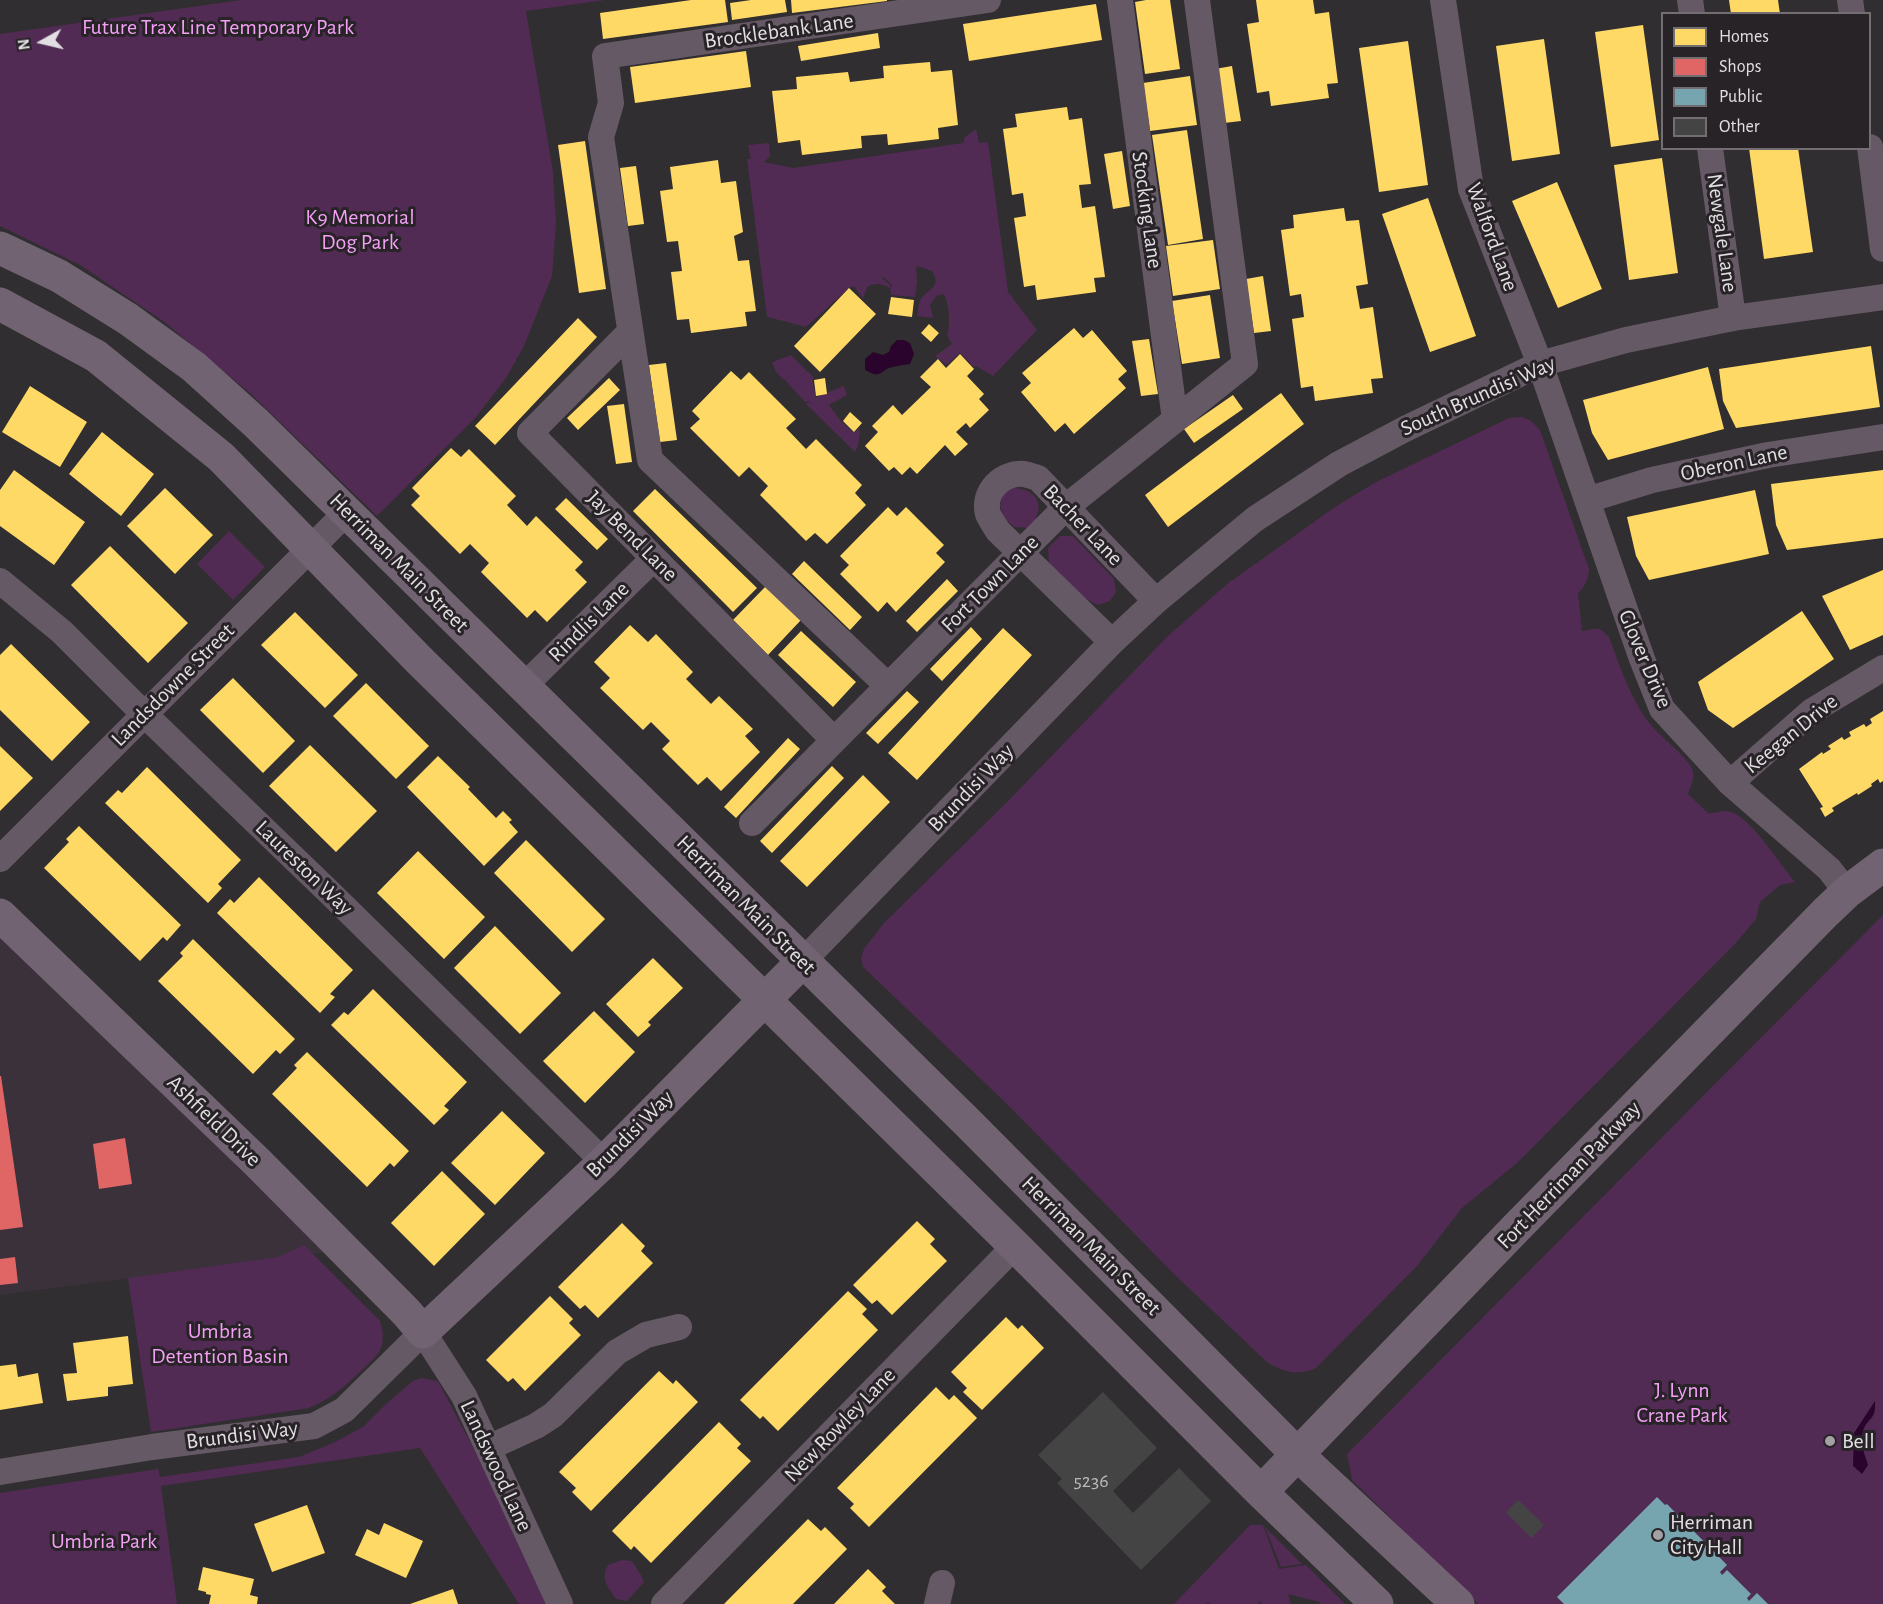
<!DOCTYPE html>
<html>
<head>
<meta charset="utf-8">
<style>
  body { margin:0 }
  #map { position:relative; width:1883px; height:1604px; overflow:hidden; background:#302e30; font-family:"Alegreya Sans",sans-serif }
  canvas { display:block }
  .legend { position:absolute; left:1661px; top:12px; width:210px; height:138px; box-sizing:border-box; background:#272327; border:2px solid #726e72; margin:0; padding:8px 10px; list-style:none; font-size:18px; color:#e2dfe2 }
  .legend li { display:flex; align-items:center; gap:12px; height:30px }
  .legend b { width:30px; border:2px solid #726e72 }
  .north { position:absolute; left:12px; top:12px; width:60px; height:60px; -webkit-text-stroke:4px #272327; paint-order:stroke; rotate:262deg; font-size:16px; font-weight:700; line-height:24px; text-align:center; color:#e2dfe2 }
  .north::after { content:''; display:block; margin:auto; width:21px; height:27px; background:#e2dfe2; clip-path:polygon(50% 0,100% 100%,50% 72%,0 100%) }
</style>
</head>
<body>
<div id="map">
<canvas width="1883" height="1604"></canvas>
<ul class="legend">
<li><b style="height:16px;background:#ffd966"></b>Homes</li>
<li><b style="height:16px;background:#e06666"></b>Shops</li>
<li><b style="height:16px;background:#76a5af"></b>Public</li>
<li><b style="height:16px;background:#454445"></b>Other</li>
</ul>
<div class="north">N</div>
</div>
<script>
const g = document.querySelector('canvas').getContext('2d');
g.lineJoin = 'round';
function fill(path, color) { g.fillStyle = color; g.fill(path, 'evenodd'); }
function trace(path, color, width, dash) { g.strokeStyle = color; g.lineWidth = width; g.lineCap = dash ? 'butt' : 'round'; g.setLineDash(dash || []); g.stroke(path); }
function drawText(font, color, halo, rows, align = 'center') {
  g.font = font + ' "Alegreya Sans",sans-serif'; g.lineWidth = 6; g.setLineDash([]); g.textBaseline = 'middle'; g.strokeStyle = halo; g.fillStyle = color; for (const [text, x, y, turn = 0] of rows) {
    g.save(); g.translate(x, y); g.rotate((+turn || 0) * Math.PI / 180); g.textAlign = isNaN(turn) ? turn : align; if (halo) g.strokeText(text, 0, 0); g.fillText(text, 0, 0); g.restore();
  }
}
const built = new Path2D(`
  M0 915 345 1250 0 1295Z`);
const green = new Path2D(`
  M241 0H605L526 11 553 172 556 223 552 276 524 346 506 378 476 417 377 516 251 394 163 321 80 265 0 226V34Z
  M976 129 979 143 988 142 1008 292 1037 330 993 376 976 366 974 367 960 353 946 365 935 356 952 344 947 335C951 324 949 304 944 294L936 296 930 305 933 318 917 316C918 312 918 305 920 301 926 288 943 289 932 271L917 266 916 267 917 282 915 297 891 295 890 290 892 285 882 276 883 279 891 286 890 288C881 284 877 282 867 287L863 299 854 286 849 288 806 327 767 317 747 159H751L748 145 769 143 770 156 764 162 793 168 963 143 965 137Z
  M791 355 807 371 798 377 808 371 814 378 812 380 816 397 844 386 847 395 829 405 841 421 854 433 859 428 860 433 858 447H857L855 452 806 404 809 402 813 404 809 401 805 402 785 380 790 377 784 380 776 372 772 363C777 359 785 358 791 355Z
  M1522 417 1531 421 1540 430 1589 569C1588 579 1586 586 1578 593L1582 631C1596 628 1599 626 1609 637 1620 666 1631 701 1652 726 1662 738 1688 757 1693 771 1695 778 1690 787 1688 794L1708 813C1716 814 1723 809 1731 812 1751 818 1781 865 1795 882L1780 885 1760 902 1756 919 1734 945 1517 1163 1462 1208 1417 1266 1316 1368C1298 1376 1284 1372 1268 1363L1176 1276 1006 1103 863 967 861 958 864 949 883 924 1006 803 1168 636 1227 584 1335 507 1376 482 1509 418Z
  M1012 488C1039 488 1047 509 1029 528L1015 527 1004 519 1000 505 1003 494Z
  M229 531 265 567 233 600 197 564Z
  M1060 536H1073L1114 579 1116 592 1110 601 1098 605 1084 598 1049 563 1048 548Z
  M1883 915V1604H1478L1352 1480 1347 1454Z
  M304 1245 380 1321C383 1329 384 1340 381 1348 377 1357 369 1363 362 1370 344 1387 332 1398 309 1408L151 1432 128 1278 278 1257Z
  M421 1378 438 1381 477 1455 548 1604H519L420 1448 161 1486 177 1604H0V1493L158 1469 160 1477 299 1457 333 1443 363 1427 387 1403 413 1381Z
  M1250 1525H1263L1279 1569 1306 1565 1345 1604H1320L1319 1602 1288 1594 1291 1604H1262L1260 1602 1257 1604H1210L1208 1602 1206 1604H1174Z
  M1265 1527 1302 1564 1281 1567Z
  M622 1560 632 1561 641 1575 644 1582 627 1601 616 1599C608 1587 600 1579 608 1565Z`);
const water = new Path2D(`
  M897 340H904L910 343 914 354 910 364C903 365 895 366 889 368 877 374 880 378 865 370V359L873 352 883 355 889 352 891 346Z
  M1875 1401C1876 1422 1868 1416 1863 1431 1859 1442 1865 1455 1868 1465L1862 1474 1853 1466 1854 1433Z`);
const homes = new Path2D(`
  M691 0H725L728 22 603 39 600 13Z
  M751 0H785L787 12 732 20 730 3Z
  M791 0H887V1L792 13Z
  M1146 0H1170L1180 69 1145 74 1135 2Z
  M1256 0H1313L1315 14 1329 12 1338 83 1327 84 1329 98 1271 106 1269 91 1257 93 1247 24 1259 22Z
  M1729 0H1778L1780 14H1731Z
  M1096 4 1102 40 969 61 963 24Z
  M1643 25 1659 140 1611 147 1595 32Z
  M878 33 880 48 801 61 798 46Z
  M1544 39 1560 154 1512 161 1496 46Z
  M1408 41 1428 185 1379 192 1359 48Z
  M746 51 751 87 635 103 630 67Z
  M930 62 931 72 952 70 958 125 938 128 939 139 888 145 887 134 861 136 862 148 802 155 800 140 778 143 772 91 797 89 796 77 848 72 850 82 884 78 883 66Z
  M1232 66 1241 121 1224 123 1215 69Z
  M1190 76 1197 125 1150 131 1143 83Z
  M1067 107 1069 120 1082 118 1091 184 1079 185 1082 208 1095 206 1105 277 1094 278 1096 292 1037 300 1035 285 1024 287 1014 218 1026 216 1023 193 1012 195 1003 129 1017 127 1015 114Z
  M1187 130 1203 239 1168 245 1152 135Z
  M585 141 606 289 579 293 558 145Z
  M1749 148H1798L1813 252 1764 259Z
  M1122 151 1130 206 1113 209 1104 154Z
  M1662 158 1678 273 1629 280 1614 165Z
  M718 160 721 183 736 181 743 232 734 236 738 261 749 260 756 311 745 312 747 326 691 333 689 319 677 320 671 272 682 271 678 241 667 242 660 191 673 189 670 167Z
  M636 166 644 224 628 226 620 168Z
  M1557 182 1602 289 1558 308 1512 201Z
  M1428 198 1476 336 1430 352 1382 214Z
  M1344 208 1346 221 1359 220 1368 284 1356 286 1360 309 1373 307 1383 378 1371 379 1373 393 1315 401 1313 386 1301 388 1292 319 1304 317 1301 294 1290 296 1281 230 1294 228 1293 215Z
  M1213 240 1220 289 1173 296 1166 246Z
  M1263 276 1271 331 1254 333 1246 279Z
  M849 288 876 314 820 372 794 346Z
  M1210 295 1220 358 1182 364 1172 301Z
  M891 297 914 300 912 317 888 314Z
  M578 318 597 337 495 445 475 426Z
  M929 324 939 333 931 342 921 333Z
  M1074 328 1083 338 1092 330 1127 371 1118 379 1126 388 1074 434 1065 423 1055 432 1021 392 1031 383 1022 373Z
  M1149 339 1158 394 1141 396 1132 341Z
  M1871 346 1880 407 1736 428 1723 401 1719 369Z
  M960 354 974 369 967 376 984 394 979 399 989 410 970 428 966 423 956 432 968 444 955 456 945 445 917 474 910 467 902 475 894 467 889 471 865 446 878 432 872 426 893 405 902 415 931 387 920 377 938 359 946 368Z
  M666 363 677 440 660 442 649 365Z
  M1708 367 1724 429 1608 460 1592 433 1583 400Z
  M731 371 741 380 749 372 796 419 786 428 806 449 816 439 862 485 855 493 866 505 827 544 815 533 806 541 760 495 768 486 749 467 739 477 690 428 700 419 692 411Z
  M609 378 620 390 578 430 567 418Z
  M825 378 827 394 816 396 814 380Z
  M30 386 87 422 60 467 2 432Z
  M1281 393 1304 424 1168 527 1145 495Z
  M1233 395 1243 409 1194 443 1184 429Z
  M624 404 632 462 616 464 607 406Z
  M850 412 862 423 854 432 843 421Z
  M102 432 154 474 121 516 69 474Z
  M451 448 461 457 469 449 516 496 507 505 527 526 536 516 583 562 575 570 587 582 547 622 535 610 527 618 481 572 489 563 470 544 460 554 411 505 420 496 412 488Z
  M14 470 85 522 54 565 0 526V490Z
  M1883 470V538L1787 550 1776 525 1771 484Z
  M165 488 213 535 175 574 127 526Z
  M655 489 757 588 733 612 633 511Z
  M1755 490 1769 554 1649 580 1636 556 1627 517Z
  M566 498 608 539 597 550 555 509Z
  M888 507 897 516 906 507 944 545 936 553 945 562 896 612 887 602 878 612 840 574 849 565 840 556Z
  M110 546 188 623 148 663 71 585Z
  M804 561 862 617 850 630 792 574Z
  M1883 570V635L1850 650 1822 596Z
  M947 579 958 591 917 632 906 621Z
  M766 586 801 620 768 655 733 620Z
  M1802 611 1834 659 1733 728 1708 710 1698 682Z
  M295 612 358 675 325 708 261 645Z
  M630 625 648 642 656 634 693 672 686 679 711 704 719 696 753 729 745 736 760 752 721 791 707 777 698 785 662 749 670 741 651 722 643 730 600 688 610 678 594 662Z
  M971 627 982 639 942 681 930 669Z
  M1003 628 1032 655 917 780 888 753Z
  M801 631 856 682 833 707 778 655Z
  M11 644 90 722 52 761 0 710V655Z
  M233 678 295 741 263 773 200 710Z
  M366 683 429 746 396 779 333 716Z
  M907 691 919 702 878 744 866 733Z
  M1883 711V781L1880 783 1878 779 1871 784 1872 786 1858 795 1857 793 1832 808 1834 811 1825 817 1820 808 1823 807 1799 769 1822 752 1823 754 1831 749 1828 746 1842 737 1844 740 1851 736 1849 732 1864 724 1866 727 1872 723 1870 719Z
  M788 738 800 749 736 818 724 807Z
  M310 745 377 811 336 852 269 786Z
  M0 746 33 778 0 811Z
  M438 756 470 787 468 789 496 818 503 811 512 820 509 822 518 832 484 866 407 787Z
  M832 766 844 778 772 853 760 841Z
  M147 767 241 860 218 884 222 888 208 903 105 803 118 790 122 793Z
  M863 775 890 802 807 887 780 861Z
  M79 826 181 925 167 941 163 937 140 961 44 868 69 842 66 839Z
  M526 840 605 919 572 952 494 873Z
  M418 851 485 917 444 959 377 893Z
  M259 877 353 970 330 994 335 997 320 1013 217 913 230 899 234 903Z
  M495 926 561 993 520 1034 454 968Z
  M193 939 295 1039 280 1054 276 1050 253 1074 158 981 183 956 180 953Z
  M653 958 683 988 648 1022 651 1025 638 1037 606 1004Z
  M373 989 467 1082 444 1106 449 1110 434 1125 331 1025 344 1012 348 1015Z
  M594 1011 635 1052 585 1103 543 1061Z
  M307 1052 409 1151 394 1167 390 1163 367 1187 272 1094 297 1068 294 1065Z
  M502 1111 545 1153 495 1205 451 1163Z
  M442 1171 485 1214 434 1266 391 1223Z
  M917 1221 935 1239 930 1244 947 1261 892 1315 877 1300 872 1304 853 1285Z
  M622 1223 645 1246 641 1251 653 1263 598 1318 585 1305 580 1309 558 1287Z
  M848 1291 867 1309 862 1314 878 1330 778 1431 763 1416 760 1419 740 1400Z
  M550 1296 573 1319 569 1323 581 1335 525 1391 513 1378 508 1382 486 1360Z
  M1006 1317 1018 1329 1022 1325 1044 1348 982 1410 963 1392 967 1388 951 1372Z
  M128 1336 133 1384 108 1387V1396L67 1401 63 1374 77 1373 73 1343Z
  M16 1364 18 1377 38 1373 43 1403 0 1410V1366Z
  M659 1371 673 1384 676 1380 698 1402 591 1511 572 1492 576 1488 559 1472Z
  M936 1387 949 1400 954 1395 977 1418 869 1527 850 1508 854 1504 837 1488Z
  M719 1422 741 1444 737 1448 751 1461 651 1563 634 1546 631 1550 612 1531Z
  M307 1505 325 1553 272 1572 254 1524Z
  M808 1519 821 1531 825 1527 847 1549 793 1604H724Z
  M384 1523 423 1541 406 1578 355 1555 367 1529 379 1535Z
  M203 1567 254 1579 250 1595 258 1597 257 1604H209L211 1595 206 1594V1592L198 1590Z
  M868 1569 886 1587 882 1591 895 1604H834Z
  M453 1589 458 1604H410Z`);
const shops = new Path2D(`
  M0 1076H1L23 1227 0 1230Z
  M125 1138 132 1184 99 1189 93 1144Z
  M15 1257 18 1283 0 1285V1259Z`);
const public = new Path2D(`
  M1657 1497 1665 1505 1667 1504 1727 1565 1720 1572 1722 1575 1727 1570 1751 1594 1747 1598 1749 1601 1757 1593 1768 1604H1564L1557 1597Z`);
const building = new Path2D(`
  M1103 1392 1157 1448 1113 1491 1133 1513 1179 1468 1211 1501 1141 1570 1057 1483 1062 1479 1038 1455Z
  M1518 1500 1544 1525 1531 1538 1506 1512Z`);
const street = new Path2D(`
  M1120 0 1175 420
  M1443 0 1471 189 1540 364 1642 659 1662 709 1730 783 1829 869 1847 892
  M1690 0 1692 14
  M1850 0 1852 14
  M1870 147 1883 249
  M1710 148 1733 318
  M630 332 530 433 834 740
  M1587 500 1652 480 1768 455 1883 437
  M0 581 62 632 144 714 330 893 604 1162
  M1112 642 998 531C995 526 990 519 988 514 982 492 1002 472 1024 474 1029 475 1034 477 1038 478L1156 601
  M524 686 654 558
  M888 686 650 460 601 137 611 103 605 56 988 0
  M1730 783 1812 711 1883 668
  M752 823 1066 507 1245 364 1197 0
  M0 859 347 512
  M803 961 1112 642 1156 601 1255 519 1339 464 1405 429 1540 364 1626 340 1733 318 1883 297
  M488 1448 536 1426 553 1415 617 1352 646 1335 679 1327
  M0 1472 152 1447 314 1426 344 1410 423 1332 464 1396 560 1604
  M664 1604 1015 1246
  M937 1604 942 1583`);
const secondary = new Path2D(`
  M0 248 59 276 128 319 194 367 256 423 968 1123 1298 1455 1458 1604
  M0 304 96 356 221 457 419 660 1015 1246 1261 1492 1377 1604
  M0 915 257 1162 406 1312 423 1332 604 1162 803 961
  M1261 1492 1517 1227 1825 913 1847 892 1883 865`);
const markers = [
  [1830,1441,6,"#a4a1a4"],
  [1658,1535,6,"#a4a1a4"]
];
const numberNames = [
  ["5236",1091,1481]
];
const parkNames = [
  ["Future Trax Line Temporary Park",218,27],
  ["K9 Memorial",360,217],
  ["Dog Park",360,242],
  ["Umbria",220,1331],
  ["Detention Basin",220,1356],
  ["J. Lynn",1682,1390],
  ["Crane Park",1682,1415],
  ["Umbria Park",104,1541]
];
const streetNames = [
  ["Brocklebank Lane",779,31,-8],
  ["Stocking Lane",1147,210,82],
  ["Newgale Lane",1722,233,82],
  ["Walford Lane",1492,237,70],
  ["South Brundisi Way",1478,396,-24],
  ["Oberon Lane",1734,463,-12],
  ["Bacher Lane",1083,525,46],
  ["Jay Bend Lane",632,536,45],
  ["Herriman Main Street",399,563,45],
  ["Fort Town Lane",990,584,-45],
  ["Rindlis Lane",589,622,-45],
  ["Glover Drive",1645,659,67],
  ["Landsdowne Street",173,685,-45],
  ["Keegan Drive",1791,734,-39],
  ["Brundisi Way",971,788,-46],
  ["Laureston Way",304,868,44],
  ["Herriman Main Street",746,905,45],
  ["Ashfield Drive",214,1121,44],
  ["Brundisi Way",630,1134,-45],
  ["Fort Herriman Parkway",1569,1175,-46],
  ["Herriman Main Street",1091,1246,45],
  ["New Rowley Lane",840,1425,-46],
  ["Brundisi Way",242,1435,-7],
  ["Landswood Lane",496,1466,65]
];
const poiNames = [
  ["Bell",1842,1441],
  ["Herriman",1670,1522],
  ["City Hall",1670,1547]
];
fill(built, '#3a313a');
fill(green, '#512b53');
fill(water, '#2a042c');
fill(homes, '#ffd966');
fill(shops, '#e06666');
fill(public, '#76a5af');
fill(building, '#454445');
trace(street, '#665966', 26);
trace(secondary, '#726372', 33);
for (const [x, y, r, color] of markers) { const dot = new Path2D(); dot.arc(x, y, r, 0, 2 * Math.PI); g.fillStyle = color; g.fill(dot); trace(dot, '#272327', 2); }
drawText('20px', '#bbb8bb', null, numberNames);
drawText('22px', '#f59ff7', '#272327', parkNames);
drawText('22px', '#e2dfe2', '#272327', streetNames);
drawText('22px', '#e2dfe2', '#272327', poiNames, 'left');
</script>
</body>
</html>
